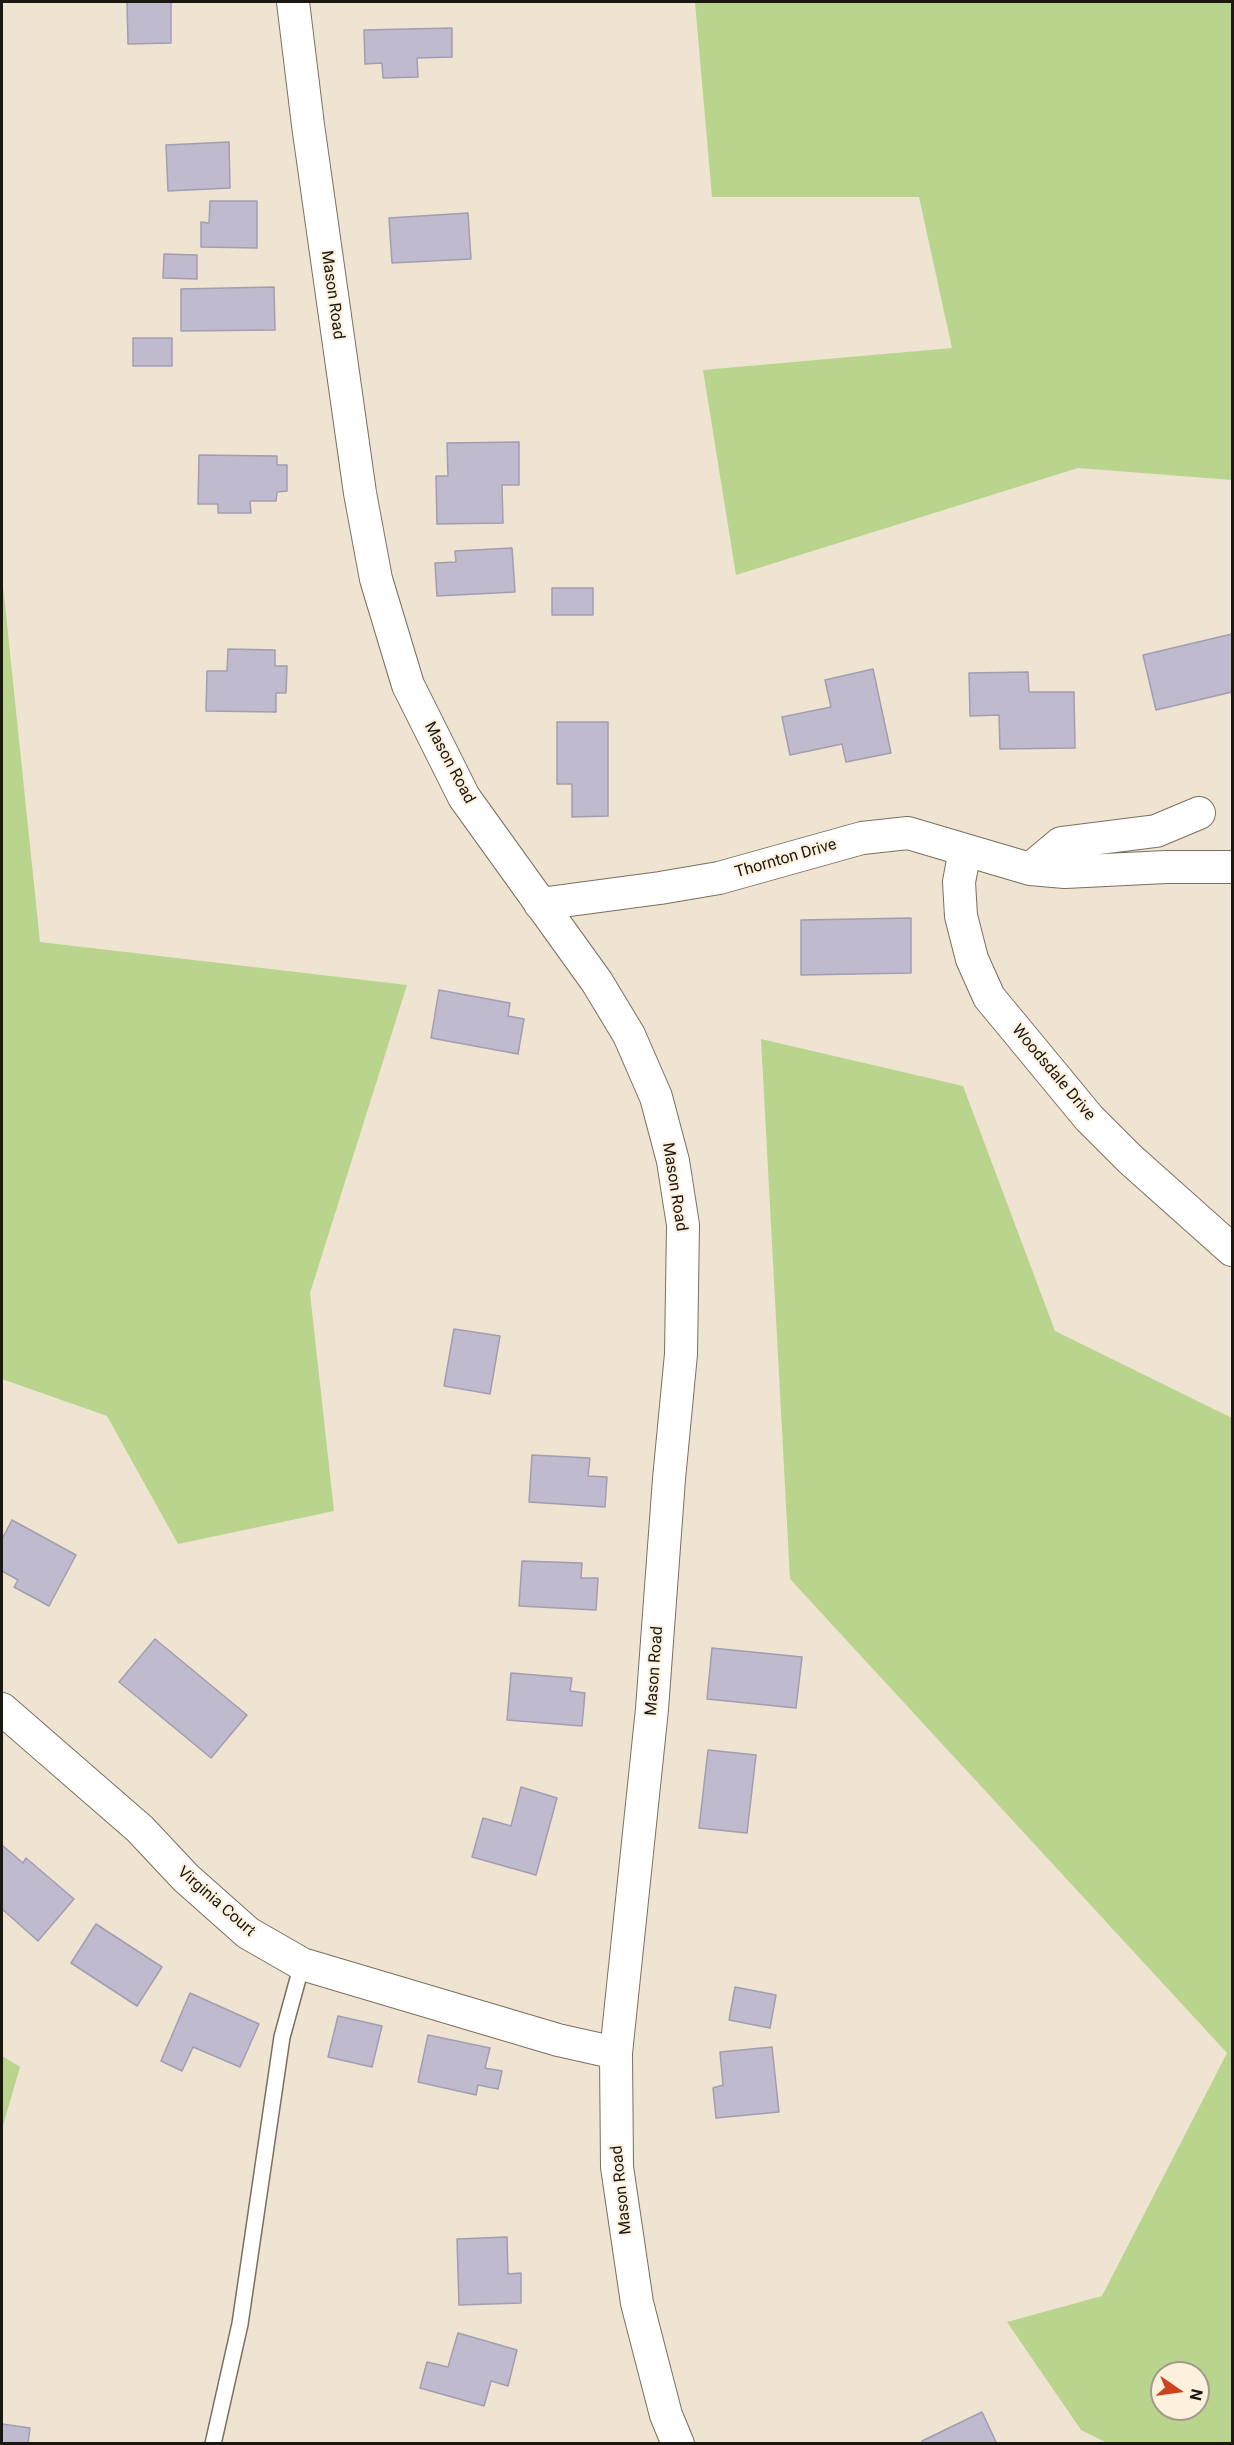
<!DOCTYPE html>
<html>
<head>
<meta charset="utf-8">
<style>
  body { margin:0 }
  #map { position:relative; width:1234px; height:2445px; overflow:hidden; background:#efe4d1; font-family:Roboto,sans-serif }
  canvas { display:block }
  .frame { position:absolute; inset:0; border:3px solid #1b1711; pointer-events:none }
  .north { position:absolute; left:1150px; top:2361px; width:60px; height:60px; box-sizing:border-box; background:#fdf1de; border:2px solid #a39a8c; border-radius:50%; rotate:103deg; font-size:16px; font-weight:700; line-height:24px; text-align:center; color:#1b1711 }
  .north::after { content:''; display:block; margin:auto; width:21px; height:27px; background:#cc431c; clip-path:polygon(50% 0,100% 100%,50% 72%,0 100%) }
</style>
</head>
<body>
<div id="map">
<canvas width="1234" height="2445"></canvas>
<div class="frame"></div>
<div class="north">N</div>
</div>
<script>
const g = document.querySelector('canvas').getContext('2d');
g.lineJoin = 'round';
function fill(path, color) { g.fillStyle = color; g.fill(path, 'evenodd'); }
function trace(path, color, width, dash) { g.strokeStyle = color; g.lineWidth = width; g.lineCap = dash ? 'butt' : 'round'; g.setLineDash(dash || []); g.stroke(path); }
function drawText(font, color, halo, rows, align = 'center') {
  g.font = font + ' Roboto,sans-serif'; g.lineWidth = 4.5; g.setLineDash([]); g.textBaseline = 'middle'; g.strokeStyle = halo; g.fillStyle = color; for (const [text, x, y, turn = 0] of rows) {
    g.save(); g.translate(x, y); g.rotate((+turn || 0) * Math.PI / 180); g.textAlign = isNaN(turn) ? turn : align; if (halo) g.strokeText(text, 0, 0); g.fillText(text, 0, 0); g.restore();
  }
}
const green = new Path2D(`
  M695 2H1232V480L1078 468 736 575 703 370 952 348 919 197H712Z
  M2 576 40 942 407 985 310 1293 334 1511 178 1544 107 1416 2 1379Z
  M761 1039 963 1086 1055 1331 1232 1418V2443H1107L1081 2430 1007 2322 1102 2296 1227 2053 790 1579ZM1162 2373H1198V2409H1162Z
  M2 2056 20 2067 2 2129Z`);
const building = new Path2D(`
  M127 2H171V43L128 44Z
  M452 28V57L417 58 418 77 383 78 382 63 365 64 364 30Z
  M229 142 230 188 168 191 166 145Z
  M210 201H257V248L201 247V222L209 223Z
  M468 213 471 259 392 263 389 218Z
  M164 254 197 255V279L163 278Z
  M274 287 275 330 181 331V289Z
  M133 338H172V366H133Z
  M519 442V485H502L503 523 437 524 436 476H448L447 443Z
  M199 455 277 456V465H287V491L277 492 276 501H250L251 513H218V504H198Z
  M512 548 515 592 437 596 435 563 456 562 455 551Z
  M552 588H593V615H552Z
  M1232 634V692L1156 710 1143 655Z
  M228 649 275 650V666H287L286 693H276V712L206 711 207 671H227Z
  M873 669 891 753 846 762 842 744 790 755 782 717 831 707 825 680Z
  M1028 672 1029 692H1074L1075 748 1000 749 999 715 970 716 969 673Z
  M557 722H608V816L572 817V784H557Z
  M911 918V973L801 975V920Z
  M439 990 510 1003 508 1016 524 1019 518 1054 431 1038Z
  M454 1329 500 1336 490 1394 444 1386Z
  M532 1455 590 1458 588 1476 607 1477 605 1507 529 1502Z
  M12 1520 76 1555 49 1606 14 1587 18 1580 2 1571V1539Z
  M522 1561 582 1563 581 1578H598L596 1610 519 1606Z
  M155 1639 247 1715 211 1758 119 1682Z
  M712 1648 802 1657 796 1708 707 1699Z
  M511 1673 572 1678 570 1691 585 1693 582 1726 507 1720Z
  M708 1750 756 1755 747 1833 699 1828Z
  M521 1787 557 1798 536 1875 472 1857 483 1818 511 1826Z
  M2 1845 23 1863 26 1858 74 1899 38 1941 2 1909Z
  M96 1924 162 1967 137 2006 71 1963Z
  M735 1987 776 1995 770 2028 729 2020Z
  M190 1993 259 2024 240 2067 193 2047 182 2071 161 2061Z
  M338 2016 382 2026 372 2067 328 2057Z
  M428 2035 490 2048 485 2068 502 2071 498 2089 478 2085 476 2095 418 2082Z
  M772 2047 779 2112 716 2118 713 2088 723 2085 720 2052Z
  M507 2237 508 2274 521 2273V2303L459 2305 457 2239Z
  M458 2333 517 2350 508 2386 491 2381 484 2406 420 2388 427 2362 448 2367Z
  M982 2412 997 2444H923L922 2441Z
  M2 2424 30 2428 28 2444H2Z`);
const service = new Path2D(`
  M213 2444 240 2324 282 2037 302 1964`);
const minor = new Path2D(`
  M293 2 308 125 360 493 376 579 408 685 464 797 597 982 629 1035 656 1097 673 1161 683 1225 681 1354 669 1479 652 1709 616 2053 617 2167 637 2303 666 2415 678 2444
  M965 850 959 882 961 916 972 959 989 997 1089 1118 1130 1159 1232 1250
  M1030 869 1061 843 1156 831 1199 813
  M540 904 660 888 719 878 862 838 908 833 1030 869 1065 872 1166 867H1232
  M2 1709 140 1829 186 1878 248 1933 302 1964 558 2040 616 2053`);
const streetNames = [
  ["Mason Road",332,295,82],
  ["Mason Road",449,763,62],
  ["Thornton Drive",786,859,-16],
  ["Woodsdale Drive",1053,1073,50],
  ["Mason Road",674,1187,81],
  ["Mason Road",655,1671,-86],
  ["Virginia Court",216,1902,41],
  ["Mason Road",622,2190,-96]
];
fill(green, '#b8d48d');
fill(building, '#bfbace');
trace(building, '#a29db0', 1.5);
trace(service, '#7a705f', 18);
trace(minor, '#7a705f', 34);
trace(service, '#fff', 15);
trace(minor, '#fff', 32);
drawText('16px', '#1b1711', '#fdf1de', streetNames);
</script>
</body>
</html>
